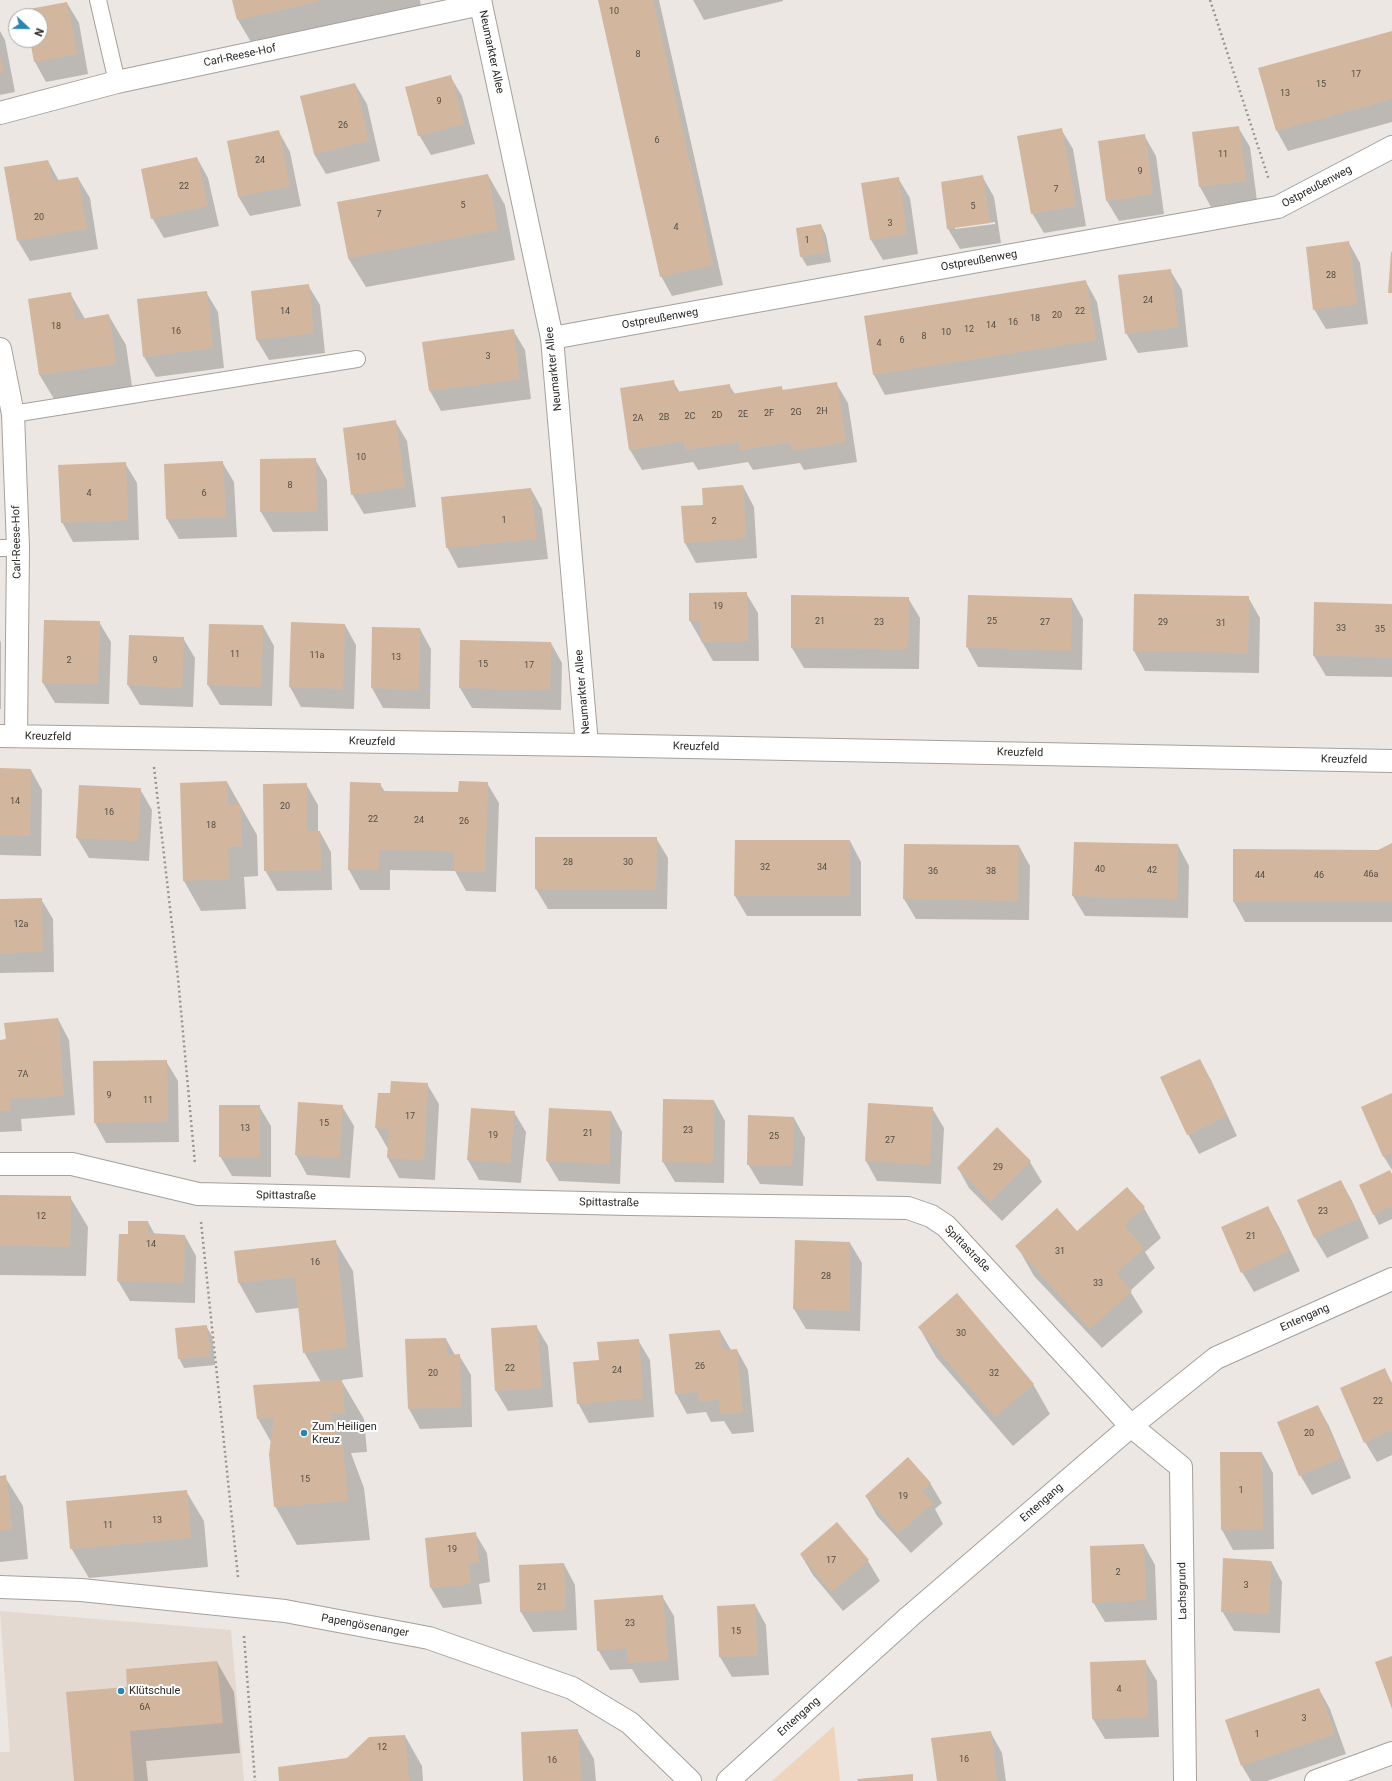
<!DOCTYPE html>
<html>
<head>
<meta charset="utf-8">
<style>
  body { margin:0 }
  #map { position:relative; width:1392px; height:1781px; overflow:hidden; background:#ece7e2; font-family:Roboto,sans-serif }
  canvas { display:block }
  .north { position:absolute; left:8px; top:8px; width:40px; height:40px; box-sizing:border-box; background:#fff; border:1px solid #a9a9a8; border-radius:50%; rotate:112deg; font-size:11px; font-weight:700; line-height:16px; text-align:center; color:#292826 }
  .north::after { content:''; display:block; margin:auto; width:14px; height:18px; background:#2886b2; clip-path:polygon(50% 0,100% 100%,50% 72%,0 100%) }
</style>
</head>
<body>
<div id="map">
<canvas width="1392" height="1781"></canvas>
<div class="north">N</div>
</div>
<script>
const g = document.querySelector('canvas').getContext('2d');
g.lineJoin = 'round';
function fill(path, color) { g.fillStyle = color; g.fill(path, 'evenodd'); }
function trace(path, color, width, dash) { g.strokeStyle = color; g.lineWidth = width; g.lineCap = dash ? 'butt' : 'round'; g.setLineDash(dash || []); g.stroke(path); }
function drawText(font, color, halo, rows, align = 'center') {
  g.font = font + ' Roboto,sans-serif'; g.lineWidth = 4; g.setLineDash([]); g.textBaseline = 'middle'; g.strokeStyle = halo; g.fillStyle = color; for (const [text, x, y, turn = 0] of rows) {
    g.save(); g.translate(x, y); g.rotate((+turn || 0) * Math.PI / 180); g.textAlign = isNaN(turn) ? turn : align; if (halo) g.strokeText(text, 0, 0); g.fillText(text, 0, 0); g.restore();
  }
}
const built = new Path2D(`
  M0 1611 231 1630 244 1781H0V1752H10Z`);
const green = new Path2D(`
  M834 1726 840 1781H772Z`);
const shadow = new Path2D(`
  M233 0H420L423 20 261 59 238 20Z
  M599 0H659L723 285 672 296 661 276Z
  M693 0H783V1L704 20Z
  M67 3 79 23 88 74 46 82 35 62 31 40H40V16H26Z
  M0 31 5 40 15 92 0 95Z
  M1392 32V122L1288 151 1277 131Z
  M450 76 462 96 475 144 431 155 419 135Z
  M355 84 367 104 380 161 326 174 314 154Z
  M1238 127 1250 147 1257 201 1211 207 1200 187Z
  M1061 129 1073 149 1086 226 1044 233 1032 213Z
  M279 132 290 152 301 206 250 216 238 196Z
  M1144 135 1156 156 1164 214 1119 221 1107 201Z
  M197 158 208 178 219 226 164 238 152 218Z
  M48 161 59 181 78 178 90 198 98 249 30 261 18 241Z
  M488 175 505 205 515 260 366 287 348 258Z
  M982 176 994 197 1001 243 960 249 948 229 942 183ZM995 222V224L955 229V227Z
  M898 178 910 198 918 254 883 260 871 240Z
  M821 225 826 235 831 262 807 266 801 256Z
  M1349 243 1360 263 1368 324 1326 329 1314 309Z
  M1170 270 1182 290 1188 347 1138 353 1126 333Z
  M1086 282 1097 302 1107 360 885 395 874 375 865 317Z
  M308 285 320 305 325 353 269 360 257 340Z
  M206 292 218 312 224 368 156 377 144 357Z
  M70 293 85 319 109 316 126 345 133 393 57 404 39 374Z
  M513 330 525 350 531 399 441 411 430 391Z
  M673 381 680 393 729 385 735 394 781 387 784 391 836 383 848 403 857 462 804 470 800 463 753 470 748 462 698 470 693 462 642 470 630 450Z
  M395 421 407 441 416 507 364 514 352 494Z
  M315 459 327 480 328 531 273 532 261 512Z
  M222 462 234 482 237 537 179 539 167 519 165 465Z
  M125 463 137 483 139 540 73 542 62 522Z
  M743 486 754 507 757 558 696 563 685 543 704 506Z
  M531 489 542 509 548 559 458 568 447 547Z
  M746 593 758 613 759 661H713L690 621V594Z
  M1135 595 1248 597 1260 618 1259 673 1145 671 1134 651Z
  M908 598 920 618 919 669 804 668 792 648Z
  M1072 599 1083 619 1082 670 978 667 967 647Z
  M1392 605V677L1326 676 1314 656Z
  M99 622 111 642 109 704 55 703 43 683Z
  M345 625 356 645 354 709 301 707 290 687Z
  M263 626 274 646 272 706 220 705 208 685Z
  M373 628 420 629 431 649 430 709 383 708 372 688Z
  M130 636 183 638 195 658 193 707 140 705 128 685Z
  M0 640 1 643V709H0Z
  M551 643 562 663 561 710 472 708 460 688Z
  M0 769 31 770 42 790 41 856 0 855Z
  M227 782 257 835 258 876 244 877 246 909 201 911 184 881Z
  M487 783 499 803 496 892 466 891 455 871 390 870V890H360L349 870 380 784 385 792 459 793Z
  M306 784 318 805V832H320L331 852 332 890 277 891 265 870Z
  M140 789 152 810 149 861 89 858 77 838Z
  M656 838 668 858 667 909H548L536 889Z
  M850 841 861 862V916H747L735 896Z
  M905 845 1019 846 1030 866 1029 920 916 919 904 899Z
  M1178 845 1189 866 1188 918 1085 916 1073 896Z
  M1392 845V922H1245L1234 902V850L1378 851Z
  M41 899 53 919 54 972 0 973V900Z
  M58 1019 69 1040 75 1115 21 1119 22 1131 0 1132V1041L7 1040Z
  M1200 1060 1211 1080 1237 1136 1199 1154 1188 1134Z
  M166 1061 178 1081 179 1142 106 1143 95 1123Z
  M427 1084 439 1104 435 1180 399 1178 388 1158V1149L376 1128 391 1094Z
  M1392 1094V1170L1384 1157 1362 1107Z
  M714 1101 725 1121 724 1183 675 1182 663 1162Z
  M259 1106 271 1126V1177L232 1176 220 1156Z
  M342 1106 354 1126 350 1178 307 1175 296 1155Z
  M932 1108 944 1128 941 1184 877 1181 866 1161Z
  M611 1111 622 1132 620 1184 559 1181 547 1161Z
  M514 1112 526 1132 521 1183 479 1180 468 1160Z
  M794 1118 805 1138 803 1186 760 1184 748 1164Z
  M1030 1162 1042 1182 1002 1221 969 1188 958 1168Z
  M1392 1175V1219L1379 1225 1360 1186Z
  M1341 1181 1352 1201 1369 1238 1327 1258 1315 1238 1298 1201Z
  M1127 1188 1144 1208 1161 1238 1145 1252 1155 1268 1130 1291 1143 1312 1102 1348 1034 1276 1017 1246 1077 1232Z
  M0 1196 70 1197 88 1227 86 1276 0 1275Z
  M1268 1207 1279 1227 1300 1271 1254 1292 1242 1272Z
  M148 1222 155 1235 185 1236 196 1256 195 1303 130 1301 118 1281 129 1235Z
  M335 1241 353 1271 363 1377 341 1380 364 1419 367 1452 351 1453 364 1488 370 1540 297 1545 275 1506 271 1442 258 1419 321 1382 304 1352 299 1308 256 1313 239 1283 235 1252Z
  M796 1241 850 1243 862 1263 860 1331 806 1329 794 1309Z
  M206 1326 212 1336 215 1365 184 1368 179 1358Z
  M536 1326 548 1346 553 1407 508 1411 496 1391Z
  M919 1327 1033 1384 1050 1414 1013 1446 936 1357Z
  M720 1331 731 1350H737L748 1370 754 1432 732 1434 724 1421 711 1422 706 1412 687 1414 676 1394Z
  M446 1339 455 1355H459L471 1375 472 1427 420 1429 409 1409 406 1340Z
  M638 1340 650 1360 654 1417 589 1423 578 1403 600 1361Z
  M1384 1369 1392 1383V1455L1377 1462 1365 1442Z
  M1318 1406 1329 1426 1351 1478 1312 1495 1300 1475Z
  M1262 1453 1273 1473 1274 1549 1233 1550 1222 1530Z
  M0 1477H5L23 1506 28 1559 0 1562Z
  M930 1483 942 1503 935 1509 943 1524 911 1553 877 1516 866 1496Z
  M186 1491 204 1521 208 1567 89 1578 71 1548Z
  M837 1524 868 1561 880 1581 843 1611 813 1575 801 1555Z
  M475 1533 487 1553 490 1582 479 1584 482 1604 443 1608 431 1588Z
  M1144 1545 1155 1565 1157 1620 1105 1622 1093 1602Z
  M1271 1561 1282 1582 1280 1633 1234 1631 1222 1611Z
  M564 1564 575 1585 577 1630 533 1632 521 1612Z
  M662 1596 674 1616 679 1680 640 1683 632 1669 610 1670 598 1650Z
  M755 1605 766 1625 769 1675 732 1677 720 1657 718 1607Z
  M1145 1661 1157 1681 1159 1737 1105 1739 1093 1719Z
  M217 1662 234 1692 240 1753 146 1761 148 1781H75L128 1688Z
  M1319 1689 1330 1709 1346 1754 1267 1781H1251L1242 1766Z
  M577 1730 594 1759 596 1781H524Z
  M991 1733 1002 1753 1006 1781H938Z
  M405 1736 422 1766 423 1781H280L348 1759Z`);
const building = new Path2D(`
  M232 0H319V1L237 20Z
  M598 0H653L713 265 660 277Z
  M67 2 77 54 34 62 30 40H40V16H25L24 10Z
  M1392 31V99L1276 131 1258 68Z
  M0 55 4 72 0 73Z
  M451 75 464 124 418 136 405 87Z
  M355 83 369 141 314 154 300 96Z
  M1239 126 1246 181 1199 187 1192 132Z
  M1062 128 1076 206 1031 214 1017 136Z
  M279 130 290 186 238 197 227 141Z
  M1145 134 1153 194 1106 201 1098 141Z
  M197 157 208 206 151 219 141 169Z
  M48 160 52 181 78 177 87 229 17 241 4 167Z
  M488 174 498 230 348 258 337 202Z
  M983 175 990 223 947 229 941 182Z
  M899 177 907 234 870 240 861 183Z
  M821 224 826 252 800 257 796 228Z
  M1349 241 1357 304 1313 310 1306 247Z
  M1391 252H1392V293H1388Z
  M1171 269 1178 327 1125 334 1118 275Z
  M1086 280 1096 340 873 375 864 316Z
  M309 284 314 333 256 340 251 291Z
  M207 291 213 348 143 357 137 299Z
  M71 292 75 320 109 314 116 364 39 375 28 299Z
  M514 329 520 379 429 391 422 342Z
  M674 380 676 392 730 384 731 394 782 386V390L837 382 846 442 792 451 790 442 740 450 739 442 685 450 684 441 629 450 620 388Z
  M396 420 405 487 351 495 343 428Z
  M316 458 317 511 260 512V459Z
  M223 461 226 517 166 519 164 464Z
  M126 462 128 520 61 523 58 465Z
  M743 485 746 538 684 543 681 506 703 505 702 488Z
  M531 488 537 539 446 548 441 497Z
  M747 592 748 641 701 642 700 621H689V593Z
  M1134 594 1249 596 1248 653 1133 651Z
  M791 595 909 597 908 649 791 648Z
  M968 595 1072 598 1071 651 966 647Z
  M1314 602 1392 604V657L1313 656Z
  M44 620 100 621 98 684 42 683Z
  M291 622 345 624 343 689 289 687Z
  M209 624 263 625 261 687 207 685Z
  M372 627 420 628 419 690 371 688Z
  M129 635 184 637 182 688 127 685Z
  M460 640 551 642 550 690 459 688Z
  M0 768 31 769 30 836 0 835Z
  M227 781 228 805 240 804 242 846 228 847 229 879 183 881 180 783Z
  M459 781 488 782 485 872 454 871V851L379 850V870H348L350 782 381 783 380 791 458 792Z
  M307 783V831H320L321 870 264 871 263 784Z
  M79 785 141 788 138 841 76 838Z
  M535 837H657L656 889H535Z
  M735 840H850V896H734Z
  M1074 842 1178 844 1177 899 1072 896Z
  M1392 843V900L1387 902H1233V849L1378 850Z
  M904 844 1019 845 1018 901 903 899Z
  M42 898 43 952 0 953V899Z
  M58 1018 64 1096 10 1099 11 1111H0V1040L6 1039 4 1023Z
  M1200 1059 1227 1116 1187 1135 1160 1077Z
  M167 1060 168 1122 94 1123 93 1061Z
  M391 1081 428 1083 424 1160 387 1158 389 1129 375 1128 378 1093H390Z
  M1392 1093V1153L1383 1157 1361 1107Z
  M663 1099 714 1100 713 1163 662 1162Z
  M298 1102 343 1105 339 1158 295 1155Z
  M868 1103 933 1107 930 1165 865 1161Z
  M219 1105H260V1157H219Z
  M471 1108 515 1111 510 1163 467 1160Z
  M549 1108 611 1111 609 1164 546 1161Z
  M748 1115 794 1117 792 1166 747 1165Z
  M997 1127 1031 1161 990 1202 957 1168Z
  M1390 1170 1392 1174V1206L1373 1215 1359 1185Z
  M1341 1180 1359 1218 1314 1238 1297 1200Z
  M1127 1187 1145 1207 1124 1225 1144 1248 1116 1273 1132 1291 1090 1329 1015 1246 1057 1208 1077 1231Z
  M0 1195 71 1196 70 1247 0 1245Z
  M1268 1206 1289 1251 1241 1273 1221 1227Z
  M128 1221H148V1233L185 1235 184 1283 117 1281 119 1234H128Z
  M336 1240 347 1347 303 1353 295 1277 238 1283 234 1251Z
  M795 1240 850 1242 849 1311 793 1309Z
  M957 1293 1034 1384 995 1417 918 1327Z
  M207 1325 210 1356 178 1359 175 1328Z
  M537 1325 542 1388 495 1391 491 1328Z
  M720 1330 722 1350 737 1349 743 1412 720 1414 719 1400 699 1402 698 1392 675 1394 669 1334Z
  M446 1338 447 1355 460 1354 461 1407 408 1409 405 1339Z
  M639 1339 643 1398 577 1404 573 1362 599 1360 597 1342Z
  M1385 1368 1392 1384V1430L1364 1443 1340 1388Z
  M342 1380 345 1414H330L343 1448 348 1501 274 1507 269 1454 274 1418 257 1419 253 1385Z
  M1318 1405 1341 1458 1299 1476 1277 1422Z
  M1220 1452H1262L1263 1529 1221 1530Z
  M908 1457 931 1483 922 1491 933 1503 898 1534 865 1496Z
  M6 1475 12 1529 0 1531V1476Z
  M187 1490 191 1538 70 1549 66 1501Z
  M837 1522 869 1560 831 1592 800 1554Z
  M476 1532 479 1562 468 1564 471 1584 430 1588 425 1538Z
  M1144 1544 1146 1600 1092 1603 1090 1546Z
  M1223 1558 1271 1561 1269 1613 1221 1612Z
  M564 1563 566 1610 520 1612 519 1565Z
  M663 1595 668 1660 628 1663 627 1648 597 1651 594 1600Z
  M755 1604 758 1656 719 1657 717 1606Z
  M1392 1656V1709L1375 1662Z
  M1146 1660 1148 1717 1092 1719 1090 1662Z
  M217 1661 223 1723 130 1731 134 1781H74L66 1692 127 1687 126 1669Z
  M1319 1688 1335 1734 1241 1766 1225 1720Z
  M578 1729 581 1781H523L521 1732Z
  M991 1731 997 1781H937L931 1738Z
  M405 1735 409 1781H279L278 1767 347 1758 369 1737Z
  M913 1774V1781H858L857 1779Z`);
const path = new Path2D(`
  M1210 0 1269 180
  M154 767 178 978 195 1164
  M201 1222 238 1577
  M244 1636 255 1781`);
const lane = new Path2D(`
  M98 0 117 82
  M13 414 357 359
  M0 548H18`);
const street = new Path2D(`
  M480 0 552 338 587 745
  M0 113 117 82 481 4
  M552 338 1278 207 1392 147
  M0 349 13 414 18 548 16 736
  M0 736 587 745 1392 761
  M0 1164H72L198 1194 629 1204 908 1208 931 1216 946 1226 1131 1426 1181 1467 1185 1781
  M0 1587 81 1590 285 1611 429 1638 572 1688 630 1723 690 1781
  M728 1781 909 1617 1131 1426 1216 1358 1392 1279
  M1316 1781 1392 1753`);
const markers = [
  [304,1433,4,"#2886b2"],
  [121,1691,4,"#2886b2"]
];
const numberNames = [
  ["10",614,12],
  ["8",638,55],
  ["17",1356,75],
  ["15",1321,85],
  ["13",1285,94],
  ["9",439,102],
  ["26",343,126],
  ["6",657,141],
  ["11",1223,155],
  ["24",260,161],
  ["9",1140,172],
  ["22",184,187],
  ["7",1056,190],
  ["5",463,206],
  ["5",973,207],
  ["7",379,215],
  ["20",39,218],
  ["3",890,224],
  ["4",676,228],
  ["1",807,241],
  ["28",1331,276],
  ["24",1148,301],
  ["14",285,312],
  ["22",1080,312],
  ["20",1057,316],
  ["18",1035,319],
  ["16",1013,323],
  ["14",991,326],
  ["18",56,327],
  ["12",969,330],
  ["16",176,332],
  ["10",946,333],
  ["8",924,337],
  ["6",902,341],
  ["4",879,344],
  ["3",488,357],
  ["2H",822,412],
  ["2G",796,413],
  ["2F",769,414],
  ["2E",743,415],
  ["2D",717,416],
  ["2C",690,417],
  ["2B",664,418],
  ["2A",638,419],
  ["10",361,458],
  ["8",290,486],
  ["4",89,494],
  ["6",204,494],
  ["1",504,521],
  ["2",714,522],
  ["19",718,607],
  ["21",820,622],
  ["25",992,622],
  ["23",879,623],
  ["27",1045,623],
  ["29",1163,623],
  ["31",1221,624],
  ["33",1341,629],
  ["35",1380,630],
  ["11",235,655],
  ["11a",317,656],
  ["13",396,658],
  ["2",69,661],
  ["9",155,661],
  ["15",483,665],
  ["17",529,666],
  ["14",15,802],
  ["20",285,807],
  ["16",109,813],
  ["22",373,820],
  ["24",419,821],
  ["26",464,822],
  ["18",211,826],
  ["28",568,863],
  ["30",628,863],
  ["32",765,868],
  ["34",822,868],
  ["40",1100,870],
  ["42",1152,871],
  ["36",933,872],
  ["38",991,872],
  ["46a",1371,875],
  ["44",1260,876],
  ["46",1319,876],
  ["12a",21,925],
  ["7A",23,1075],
  ["9",109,1096],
  ["11",148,1101],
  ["17",410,1117],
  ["15",324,1124],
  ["13",245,1129],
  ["23",688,1131],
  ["21",588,1134],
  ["19",493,1136],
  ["25",774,1137],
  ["27",890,1141],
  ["29",998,1168],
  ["23",1323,1212],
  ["12",41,1217],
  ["21",1251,1237],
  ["14",151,1245],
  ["31",1060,1252],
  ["16",315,1263],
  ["28",826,1277],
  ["33",1098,1284],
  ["30",961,1334],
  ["26",700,1367],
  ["22",510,1369],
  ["24",617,1371],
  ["20",433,1374],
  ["32",994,1374],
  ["22",1378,1402],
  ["20",1309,1434],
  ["15",305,1480],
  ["1",1241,1491],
  ["19",903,1497],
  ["13",157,1521],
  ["11",108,1526],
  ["19",452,1550],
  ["17",831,1561],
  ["2",1118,1573],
  ["3",1246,1586],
  ["21",542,1588],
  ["23",630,1624],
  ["15",736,1632],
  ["4",1119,1690],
  ["6A",145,1708],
  ["3",1304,1719],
  ["1",1257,1735],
  ["12",382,1748],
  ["16",964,1760],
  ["16",552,1761]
];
const streetNames = [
  ["Neumarkter Allee",491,52,78],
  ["Carl-Reese-Hof",240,56,-12],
  ["Ostpreußenweg",1317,187,-28],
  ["Ostpreußenweg",979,261,-10],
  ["Ostpreußenweg",660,319,-10],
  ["Neumarkter Allee",554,369,-96],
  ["Carl-Reese-Hof",17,542,-91],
  ["Neumarkter Allee",583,692,-95],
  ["Kreuzfeld",48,737,1],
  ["Kreuzfeld",372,742,1],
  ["Kreuzfeld",696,747,1],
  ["Kreuzfeld",1020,753,1],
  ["Kreuzfeld",1344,760,1],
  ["Spittastraße",286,1196,1],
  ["Spittastraße",609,1203,1],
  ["Spittastraße",967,1249,46],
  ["Entengang",1305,1318,-24],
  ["Entengang",1042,1503,-41],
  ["Lachsgrund",1183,1591,-91],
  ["Papengösenanger",365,1626,10],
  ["Entengang",799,1717,-42]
];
const poiNames = [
  ["Zum Heiligen",312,1427],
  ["Kreuz",312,1440],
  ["Klütschule",129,1691]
];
fill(built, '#e4d9d0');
fill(green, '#eed4bc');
fill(shadow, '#0003');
fill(building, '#d2b79e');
trace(lane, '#a5a09c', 18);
trace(street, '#a5a09c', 24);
trace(path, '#979490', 2.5, [2, 3]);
trace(lane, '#fff', 16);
trace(street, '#fff', 22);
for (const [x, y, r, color] of markers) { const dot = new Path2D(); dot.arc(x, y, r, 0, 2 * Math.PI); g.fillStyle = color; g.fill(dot); trace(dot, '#fff', 1.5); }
drawText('9px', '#534c44', null, numberNames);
drawText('11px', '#292826', '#fff', streetNames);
drawText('11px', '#292826', '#fff', poiNames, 'left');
</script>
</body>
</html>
